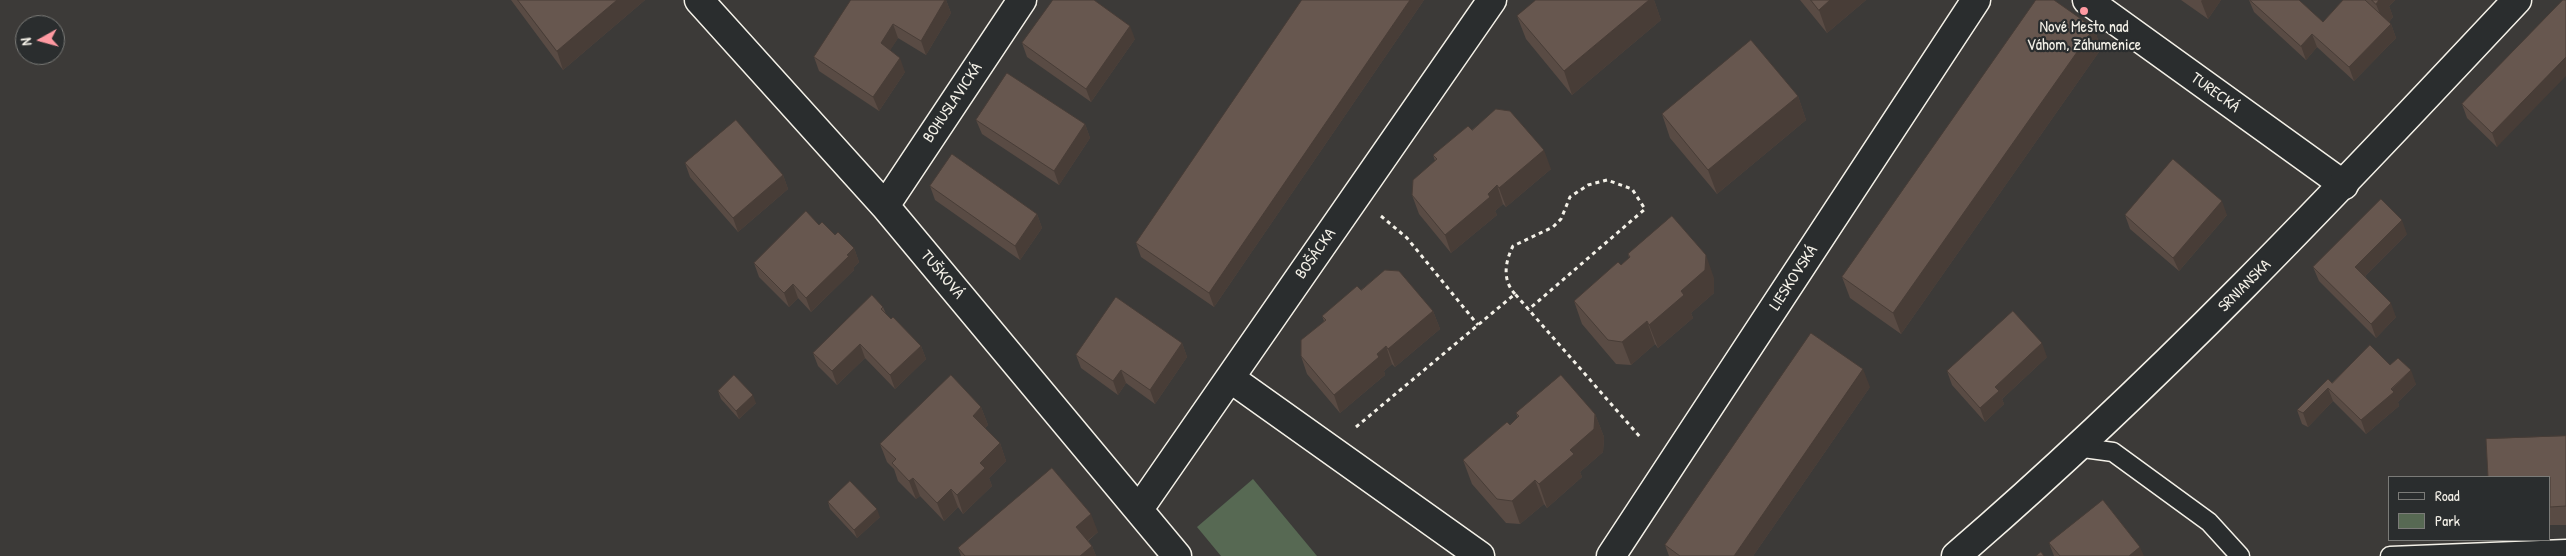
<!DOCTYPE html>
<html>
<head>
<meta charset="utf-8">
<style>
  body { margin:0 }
  #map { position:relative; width:2566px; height:556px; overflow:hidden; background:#3c3a38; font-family:"Patrick Hand",sans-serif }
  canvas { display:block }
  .legend { position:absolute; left:2388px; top:476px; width:162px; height:65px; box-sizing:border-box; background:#2a2d2e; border:1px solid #7b7b78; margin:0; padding:6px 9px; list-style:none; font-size:15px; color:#f4f1e8 }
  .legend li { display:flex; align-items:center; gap:10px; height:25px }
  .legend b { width:25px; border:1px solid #7b7b78 }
  .north { position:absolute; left:15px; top:15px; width:50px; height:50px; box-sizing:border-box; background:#2a2d2e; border:1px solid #7b7b78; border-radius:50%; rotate:263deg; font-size:14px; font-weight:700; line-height:20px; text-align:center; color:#f4f1e8 }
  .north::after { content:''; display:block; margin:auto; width:18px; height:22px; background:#ff9aa2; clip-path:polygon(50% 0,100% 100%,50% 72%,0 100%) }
</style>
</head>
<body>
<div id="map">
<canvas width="2566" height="556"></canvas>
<ul class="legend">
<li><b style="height:6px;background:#2a2d2e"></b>Road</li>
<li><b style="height:14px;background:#576953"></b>Park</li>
</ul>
<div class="north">N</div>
</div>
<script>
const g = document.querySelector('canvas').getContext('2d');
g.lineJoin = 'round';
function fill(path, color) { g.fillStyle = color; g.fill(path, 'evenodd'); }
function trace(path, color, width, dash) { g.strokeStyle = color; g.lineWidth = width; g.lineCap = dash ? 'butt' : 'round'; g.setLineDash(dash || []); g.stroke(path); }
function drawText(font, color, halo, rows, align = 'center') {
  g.font = font + ' "Patrick Hand",sans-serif'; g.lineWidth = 4.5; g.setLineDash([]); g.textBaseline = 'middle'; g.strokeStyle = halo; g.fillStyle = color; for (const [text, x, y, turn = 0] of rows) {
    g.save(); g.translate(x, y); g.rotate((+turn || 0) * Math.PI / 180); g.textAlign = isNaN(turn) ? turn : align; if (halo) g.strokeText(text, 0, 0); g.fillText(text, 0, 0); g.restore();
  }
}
const green = new Path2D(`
  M1253 479 1317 556H1221L1197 527Z`);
const path = new Path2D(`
  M1381 216 1407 238 1478 325
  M1515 294C1502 280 1505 262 1513 246L1553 227 1561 219 1570 197 1588 185 1607 180 1632 189 1645 209 1528 310
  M1356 427 1515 294 1640 437`);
const lane = new Path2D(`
  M2076 447 2113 452 2209 522 2240 556
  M2390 556 2566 549`);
const street = new Path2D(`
  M699 0 885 206 1177 556
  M2087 0 2344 185
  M885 206 1022 0
  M1230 378 1480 556
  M1139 509 1492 0
  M1611 556 1976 0`);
const secondary = new Path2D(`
  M1956 556C2156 384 2337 192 2517 0`);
const wall = new Path2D(`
  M511 0H645L563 70Z
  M851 0H946L951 13 926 55 898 38 890 50 905 72 879 111 819 71 814 57Z
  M1302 0H1424L1214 307 1141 257 1136 243Z
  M1536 0H1654L1661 20 1572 95 1526 39 1517 16Z
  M1800 0H1866L1827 33Z
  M2181 0H2221L2208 19Z
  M2249 0H2299L2323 22 2343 0H2395L2389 6 2393 17 2389 22 2391 24 2396 38 2354 81 2317 47 2306 60 2254 12Z
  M2563 0 2497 147 2467 118 2462 104Z
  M2094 28 2101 49 1901 334 1850 298 1842 277Z
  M1135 39 1091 102 1027 57 1022 43Z
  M1798 96 1806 120 1717 194 1670 138 1662 114Z
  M976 120 1085 124 1090 138 1059 185 982 134Z
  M1472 130 1551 169 1506 207 1503 204 1495 211 1497 215 1451 253 1419 214 1412 195 1435 161 1433 155Z
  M685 163 783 175 788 189 738 232 690 177Z
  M930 186 1037 214 1042 228 1020 260 935 200Z
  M2125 215H2227L2179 271 2130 229Z
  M819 225 854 248 859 262 854 267V270L811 312 798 298 789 307 759 277 754 263Z
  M2407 234 2365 276 2396 317 2376 338 2319 281 2313 267Z
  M1628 254 1714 278V293L1691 313 1693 318 1658 348 1655 344 1631 365 1616 364 1582 324 1574 301 1621 265 1629 258Z
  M1361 290 1433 311 1440 329 1395 367 1392 364 1384 371 1385 375 1340 413 1307 374 1301 356 1324 321 1322 316Z
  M883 307 886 314 891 319 921 346 926 359 895 389 865 358 837 385 818 366 813 353Z
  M1182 343 1187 357 1155 404 1126 383 1118 395 1081 368 1076 355Z
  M2047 357 2002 399 2004 404 1985 422 1952 385 1947 371Z
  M2390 365 2416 384 2398 402 2399 406 2366 434 2333 401 2308 427 2302 424 2297 410 2332 383Z
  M1870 387 1753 556H1669L1665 545Z
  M718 391 756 403 739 419 721 399Z
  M981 407 988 425 985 428 1000 443 1006 461 989 478 992 486 963 514 958 507 944 521 920 496 916 499 898 481 894 469 887 462 880 444Z
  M1516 413 1595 414 1604 437 1603 452 1580 472 1582 477 1547 508 1544 504 1520 524 1506 523 1472 484 1463 460 1518 418Z
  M2566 436V525H2550V477Z
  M828 502 880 517 857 538 830 509Z
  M1098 532 1088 541 1092 546 1096 556H961L958 548Z
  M2049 543 2144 556H2054Z`);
const shadedWall = new Path2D(`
  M617 0H645L563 70 557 51Z
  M945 0H946L951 13 926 55 921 41Z
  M1410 0H1424L1214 307 1209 293Z
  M1649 0H1654L1661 20 1572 95 1564 71Z
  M1830 0H1866L1827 33 1819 10Z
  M2202 0H2221L2208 19 2201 1Z
  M2379 0H2395L2389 6 2393 17 2385 27 2376 4Z
  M893 24 898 38 886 57 881 43Z
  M2391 24 2396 38 2354 81 2349 67Z
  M1130 26 1135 39 1091 102 1086 89Z
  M2094 28 2101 49 1901 334 1893 313Z
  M2312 34 2317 47 2306 60 2301 46Z
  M2566 57V76L2497 147 2492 133Z
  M900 58 905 72 879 111 873 97Z
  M1798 96 1806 120 1717 194 1708 170Z
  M1085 124 1090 138 1059 185 1054 171Z
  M1544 150 1551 169 1506 207 1499 188Z
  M783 175 788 189 738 232 733 218Z
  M1497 185 1503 204 1495 211 1497 215 1451 253 1445 235Z
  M2222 201 2227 215 2179 271 2173 258Z
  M1037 214 1042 228 1020 260 1015 246Z
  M2402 220 2407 234 2360 281 2355 267Z
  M854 248 859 262 854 267V270L811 312 806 298Z
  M1706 255 1714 278V293L1691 313 1693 318 1658 348 1649 325 1681 291Z
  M793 284 798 298 789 307 784 293Z
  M2391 303 2396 317 2376 338 2371 324Z
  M1433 311 1440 329 1395 367 1388 349Z
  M1647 321 1655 344 1631 365 1622 342Z
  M1182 343 1187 357 1155 404 1150 390Z
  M2042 343 2047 357 2002 399 2004 404 1985 422 1980 408 1995 387Z
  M860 344 865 358 837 385 832 371Z
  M921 346 926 359 895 389 890 375Z
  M1386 346 1392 364 1384 371 1385 375 1340 413 1334 395Z
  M1863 369 1870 387 1753 556H1734Z
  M1121 370 1126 383 1118 395 1113 381Z
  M2411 370 2416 384 2398 402 2399 406 2366 434 2361 420Z
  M2328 388 2333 401 2308 427 2303 413Z
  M753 395 756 403 739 419 736 411Z
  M981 407 988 425 980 434 973 416Z
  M1595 414 1604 437 1603 452 1580 472 1582 477 1547 508 1539 484 1570 450Z
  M1000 443 1006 461 989 478 992 486 963 514 957 495 980 463Z
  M913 478 920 496 916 499 909 481Z
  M1535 480 1544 504 1520 524 1512 501Z
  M951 489 958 507 944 521 937 503Z
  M877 509 880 517 857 538 854 530Z
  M1091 514 1098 532 1082 545 1076 527Z
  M1092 546 1096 556H1080Z
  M2140 547 2144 556H2129Z`);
const building = new Path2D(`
  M518 0H617L557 51Z
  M851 0H945L921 41 893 24 881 43 900 58 873 97 814 57Z
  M1053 0H1094L1130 26 1086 89 1022 43Z
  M1302 0H1410L1209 293 1136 243Z
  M1536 0H1649L1564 71 1517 16Z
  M1811 0H1830L1819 10Z
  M2036 0H2054L2094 28 1893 313 1842 277Z
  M2250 0H2299L2323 22 2343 0H2365L2391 24 2349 67 2312 34 2301 46Z
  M2372 0H2379L2376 4Z
  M2563 0H2566V57L2492 133 2462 104Z
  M1751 40 1798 96 1708 170 1662 114Z
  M1007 73 1085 124 1054 171 976 120Z
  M1496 109 1510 111 1544 150 1499 188 1497 185 1488 194 1490 197 1445 235 1412 195 1413 180 1437 159 1433 155 1468 126 1472 130Z
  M736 120 783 175 733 218 685 163Z
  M952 154 1037 214 1015 246 930 186Z
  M2173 159 2222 201 2173 258 2125 215Z
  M2381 199 2402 220 2355 267 2391 303 2371 324 2313 267Z
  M806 211 819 225 822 222 835 235 838 232 854 248 847 255 849 256 806 298 793 284 784 293 754 263Z
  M1672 216 1706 255 1705 270 1681 291 1684 295 1649 325 1647 321 1622 342 1608 340 1574 301 1618 262 1621 265 1630 257 1628 254Z
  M1385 270 1399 271 1433 311 1388 349 1386 346 1377 354 1379 357 1334 395 1301 356V340L1326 320 1322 316 1357 286 1361 290Z
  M872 295 883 307 881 309 891 319 893 317 921 346 890 375 860 344 832 371 813 353Z
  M1116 297 1182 343 1150 390 1121 370 1113 381 1076 355Z
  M2013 311 2042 343 1995 387 1999 391 1980 408 1947 371Z
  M1811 333 1863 369 1734 556H1680L1665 545Z
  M2370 345 2390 365 2398 358 2411 370 2391 389 2394 392 2361 420 2328 388 2303 413 2297 410 2328 379 2332 383Z
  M734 375 753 395 736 411 718 391Z
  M951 375 981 407 973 416 1000 443 980 463 985 468 957 495 951 489 937 503 913 478 909 481 892 463 896 459 880 444Z
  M1561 375 1595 414 1594 429 1570 450 1574 454 1539 484 1535 480 1512 501 1497 499 1463 460 1507 422 1510 425 1519 416 1516 413Z
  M2566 436V506L2550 507V477H2488L2486 439Z
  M1052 468 1091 514 1076 527 1092 546 1080 556H965L958 548Z
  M850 481 877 509 854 530 828 502Z
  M2103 500 2140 547 2129 556H2060L2049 543Z
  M2041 552 2044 556H2036Z`);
const markers = [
  [2084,11,5,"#ff9aa2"]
];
const poiNames = [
  ["Nové Mesto nad",2084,28],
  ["Váhom, Záhumenice",2084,46]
];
const streetNames = [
  ["TURECKÁ",2215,93,36],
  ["BOHUSLAVICKÁ",953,103,-56],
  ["BOŠÁCKA",1316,254,-55],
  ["TUŠKOVÁ",942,275,50],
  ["LIESKOVSKÁ",1794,278,-57],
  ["SRNIANSKA",2245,286,-45]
];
fill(green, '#576953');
trace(lane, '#f4f1e8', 21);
trace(street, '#f4f1e8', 31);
trace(secondary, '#f4f1e8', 31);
trace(path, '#f4f1e8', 3, [4, 4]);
trace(lane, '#2a2d2e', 18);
trace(street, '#2a2d2e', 28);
trace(secondary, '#2a2d2e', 28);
fill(wall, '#594b44');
fill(shadedWall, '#483d37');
fill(building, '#67574f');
trace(building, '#483d37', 1);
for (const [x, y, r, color] of markers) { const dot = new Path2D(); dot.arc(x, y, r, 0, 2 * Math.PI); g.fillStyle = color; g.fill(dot); trace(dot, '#2a2d2e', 2); }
drawText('16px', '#f4f1e8', '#2a2d2e', poiNames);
drawText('16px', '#f4f1e8', '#2a2d2e', streetNames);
</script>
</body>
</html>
